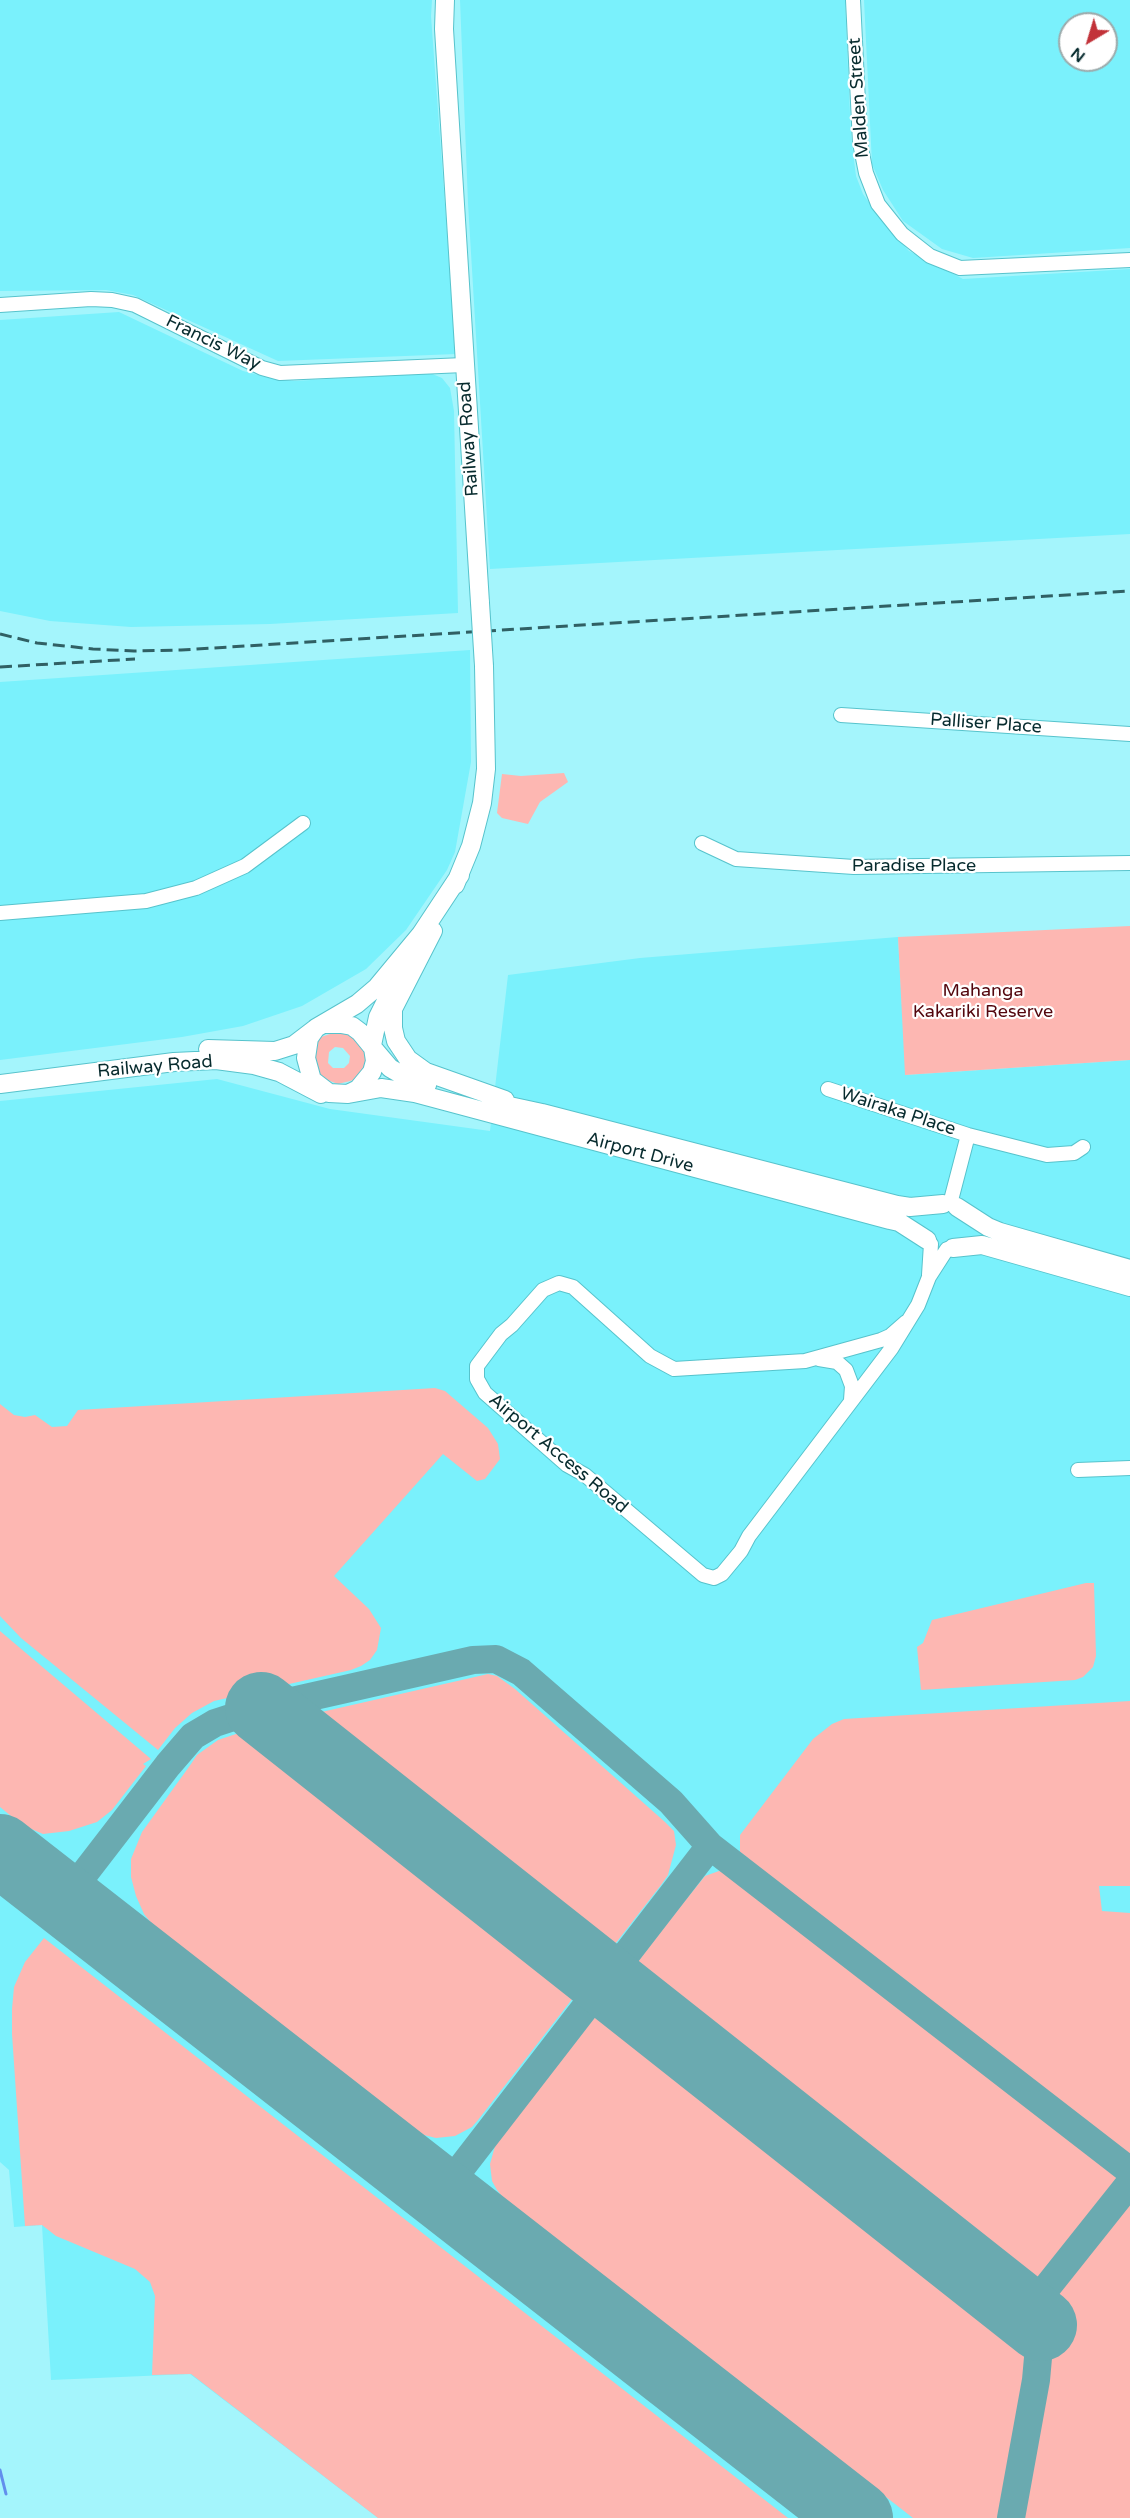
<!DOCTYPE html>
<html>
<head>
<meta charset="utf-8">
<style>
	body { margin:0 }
	#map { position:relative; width:1130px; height:2518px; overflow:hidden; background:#a4f5fc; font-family:"Varela Round",sans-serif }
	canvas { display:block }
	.north { position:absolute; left:1058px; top:12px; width:60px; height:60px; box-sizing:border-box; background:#fff; border:2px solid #9caaab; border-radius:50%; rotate:218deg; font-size:16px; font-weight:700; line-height:24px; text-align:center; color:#072b2e }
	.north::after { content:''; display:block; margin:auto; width:21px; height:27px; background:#c23239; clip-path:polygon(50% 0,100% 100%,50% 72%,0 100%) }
</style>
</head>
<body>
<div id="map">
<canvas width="1130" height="2518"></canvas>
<div class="north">N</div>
</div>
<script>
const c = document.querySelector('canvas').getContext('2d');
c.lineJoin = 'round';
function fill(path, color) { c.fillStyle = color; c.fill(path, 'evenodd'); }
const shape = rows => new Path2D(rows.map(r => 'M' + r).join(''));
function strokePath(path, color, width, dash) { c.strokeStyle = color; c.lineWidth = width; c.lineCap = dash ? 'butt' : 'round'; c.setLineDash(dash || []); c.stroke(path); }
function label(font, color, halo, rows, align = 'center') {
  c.font = font + ' "Varela Round",sans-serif'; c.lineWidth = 4.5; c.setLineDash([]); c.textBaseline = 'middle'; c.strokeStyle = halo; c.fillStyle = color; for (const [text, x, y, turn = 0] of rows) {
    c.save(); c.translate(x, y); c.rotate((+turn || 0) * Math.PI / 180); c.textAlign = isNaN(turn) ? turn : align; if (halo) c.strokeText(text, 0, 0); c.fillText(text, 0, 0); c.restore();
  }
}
fill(shape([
	[0,0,432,0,431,16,456,354,278,361,133,295,106,290,0,291],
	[460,0,845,0,851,136,856,176,863,194,884,223,909,251,963,279,1130,269,1130,534,490,569,468,203],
	[864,0,1130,0,1130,248,973,258,942,249,903,221,883,190,872,164],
	[1070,24,1106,24,1106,60,1070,60],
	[119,312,243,371,273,379,294,381,430,373,442,378,450,388,454,411,458,613,270,624,131,627,50,621,0,611,0,320],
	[470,650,471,762,455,852,447,870,406,930,366,969,302,1006,243,1026,182,1037,0,1060,0,682],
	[898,937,906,1075,1130,1060,1130,2518,378,2518,190,2374,51,2380,42,2225,14,2227,9,2170,0,2162,0,1101,217,1079,330,1109,490,1131,508,975,640,958]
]), '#7af1fc');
fill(shape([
	[564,773,568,782,540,802,528,824,502,818,497,813,502,774,521,776],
	[1130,926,1130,1060,905,1075,898,937],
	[339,1031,356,1037,365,1051,366,1059,364,1067,354,1080,338,1084,322,1078,313,1062,316,1044,321,1037],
	[335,1047,343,1048,350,1056,349,1063,344,1068,333,1068,328,1063,329,1052],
	[435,1388,445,1391,488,1428,498,1444,500,1459,485,1479,477,1481,443,1454,334,1576,369,1609,381,1628,377,1650,370,1660,361,1666,351,1670,214,1701,192,1713,175,1728,158,1750,21,1638,0,1616,0,1404,14,1415,25,1417,35,1415,52,1427,67,1426,78,1410],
	[1086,1583,1094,1583,1096,1656,1093,1667,1083,1677,1075,1680,921,1690,917,1647,923,1643,932,1620],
	[0,1631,151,1759,143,1764,146,1766,112,1810,97,1822,69,1831,43,1834,22,1825,0,1807],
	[488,1674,497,1676,515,1689,665,1822,674,1831,676,1845,668,1875,661,1885,478,2120,472,2127,455,2136,436,2138,424,2135,405,2124,157,1930,144,1914,136,1896,131,1877,131,1859,142,1832,191,1764,197,1755,218,1740,260,1726],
	[1130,1701,1130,1886,1099,1886,1102,1911,1130,1913,1130,2156,1120,2152,747,1863,749,1859,740,1852,740,1835,813,1739,832,1724,844,1719],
	[719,1871,736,1876,1130,2182,1130,2518,913,2518,505,2200,497,2190,492,2181,490,2164,495,2146,684,1902,705,1876],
	[44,1938,788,2518,378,2518,191,2374,152,2375,155,2296,150,2282,135,2269,56,2236,42,2225,25,2226,12,2034,12,2009,14,1987,25,1962]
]), '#fdb7b2');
strokePath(shape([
	[0,2470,6,2494]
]), '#628fed', 3);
strokePath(shape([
	[64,1900,168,1765,193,1736,215,1723,261,1708,341,1690,473,1660,496,1659,521,1672,671,1802,710,1846,1130,2171],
	[441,2194,710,1846],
	[1011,2518,1036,2380,1044,2291,1130,2183]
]), '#6aaab0', 28);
strokePath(shape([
	[261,1708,1041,2325],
	[0,1850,857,2518]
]), '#6aaab0', 72);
const street = shape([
	[853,0,860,143,866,173,878,204,902,234,930,256,960,268,1130,260],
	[0,305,91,299,112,300,135,305,262,368,280,373,464,365],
	[841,715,1130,734],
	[702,843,736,859,854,867,1130,863],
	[0,913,146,901,196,888,245,866,303,823],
	[828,1089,968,1135,1047,1155,1074,1153,1083,1147],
	[950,1204,968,1135],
	[929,1275,931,1244],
	[906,1322,890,1336,881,1340,805,1361,674,1369,650,1356,573,1287,559,1283,543,1290,512,1325,501,1334,477,1366,477,1379,485,1393,567,1465,585,1475,703,1575,714,1578,722,1574,741,1551,749,1536,891,1349,918,1305,929,1277,947,1249],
	[819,1359,837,1362,846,1370,852,1386,851,1400],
	[1078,1470,1130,1468]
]);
const secondary = shape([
	[445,0,444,29,480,603],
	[455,885,471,846,482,803,486,769,484,666],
	[433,931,393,1009,393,1028,396,1041,408,1059,426,1072,505,1100],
	[323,1024,341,1024,352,1026,360,1032,373,1048,375,1061,372,1072,358,1089,348,1094,329,1093,312,1080,306,1058,309,1038,316,1028,357,1004,377,987,421,934,460,875],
	[372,1045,378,1017,392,989,404,971],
	[373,1048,390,1068,409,1079,427,1085],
	[208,1049,275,1051,294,1045,315,1029],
	[0,1084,174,1062,216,1060,254,1065,279,1072,321,1094],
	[348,1094,381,1088,415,1093,890,1220,899,1222,927,1240],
	[491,1102,542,1113,897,1205,910,1207,943,1204],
	[957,1207,988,1227,1000,1232,1130,1269],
	[953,1248,982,1245,1130,1287]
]);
strokePath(street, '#57c3cc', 16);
strokePath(secondary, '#57c3cc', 20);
strokePath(street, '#fff', 14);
strokePath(secondary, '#fff', 18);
strokePath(shape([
	[0,634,37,643,93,649,134,651,181,650,1130,591],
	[0,667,135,659]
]), '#306064', 3, [12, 6]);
const secondaryBridge = shape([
	[480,603,484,666]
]);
strokePath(secondaryBridge, '#57c3cc', 20, []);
strokePath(secondaryBridge, '#fff', 18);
label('18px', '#072b2e', '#fff', [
	["Malden Street",859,98,-94],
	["Francis Way",213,343,26],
	["Railway Road",469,439,-94],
	["Palliser Place",986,724,4],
	["Paradise Place",914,866],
	["Railway Road",155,1067,-5],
	["Wairaka Place",898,1112,18],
	["Airport Drive",640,1153,15],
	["Airport Access Road",558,1454,40]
]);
label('18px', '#53060d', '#fff', [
	["Mahanga",983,991],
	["Kakariki Reserve",983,1012]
]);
</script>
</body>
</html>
